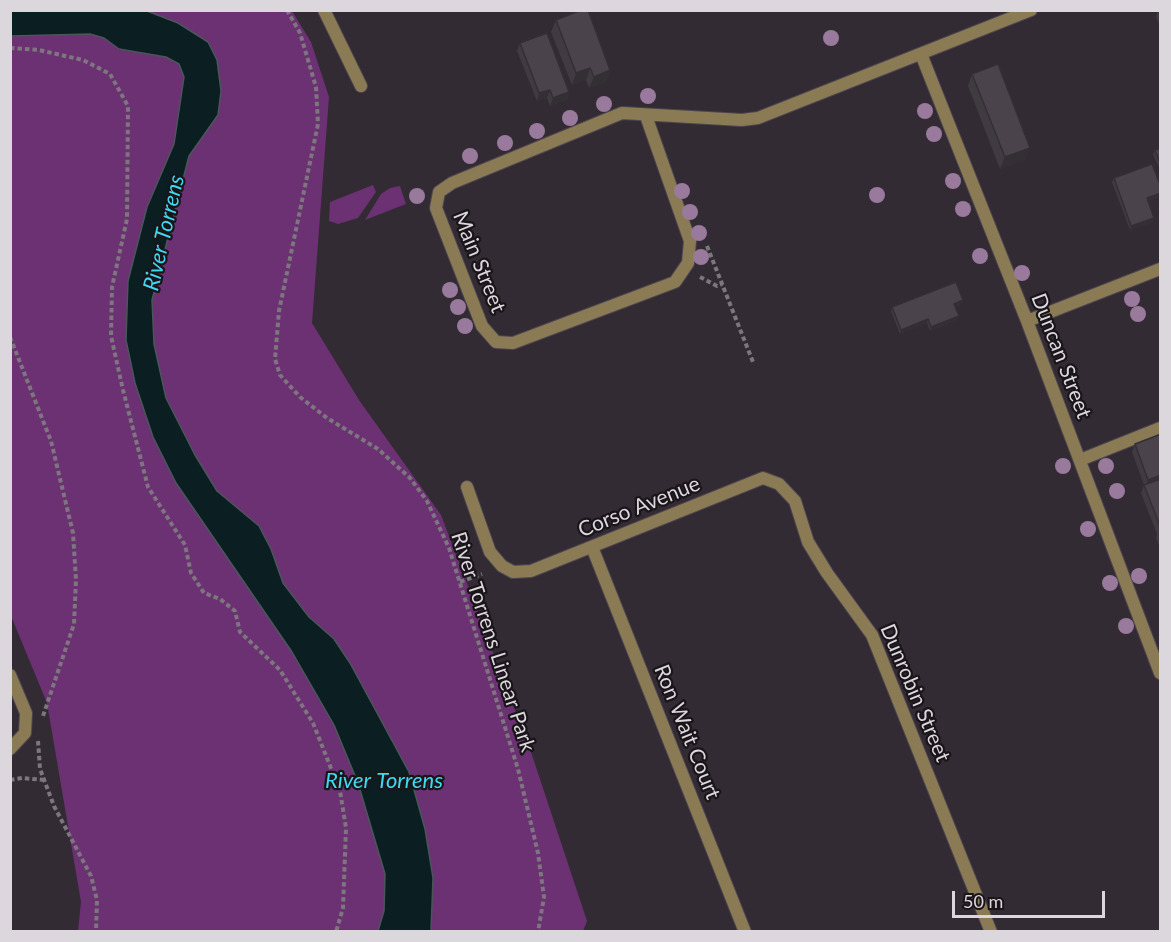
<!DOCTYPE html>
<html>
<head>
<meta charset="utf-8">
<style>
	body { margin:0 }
	#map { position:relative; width:1171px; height:942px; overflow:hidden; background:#332b34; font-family:Lato,sans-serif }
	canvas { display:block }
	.frame { position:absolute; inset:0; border:12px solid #dcd7dd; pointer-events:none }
	.scale { position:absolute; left:952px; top:891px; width:153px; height:27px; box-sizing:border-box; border:3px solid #dcd7dd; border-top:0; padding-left:8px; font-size:18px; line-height:21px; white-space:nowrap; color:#dcd7dd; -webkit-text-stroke:4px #191519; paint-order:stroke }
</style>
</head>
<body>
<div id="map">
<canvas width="1171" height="942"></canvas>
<div class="frame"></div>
<div class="scale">50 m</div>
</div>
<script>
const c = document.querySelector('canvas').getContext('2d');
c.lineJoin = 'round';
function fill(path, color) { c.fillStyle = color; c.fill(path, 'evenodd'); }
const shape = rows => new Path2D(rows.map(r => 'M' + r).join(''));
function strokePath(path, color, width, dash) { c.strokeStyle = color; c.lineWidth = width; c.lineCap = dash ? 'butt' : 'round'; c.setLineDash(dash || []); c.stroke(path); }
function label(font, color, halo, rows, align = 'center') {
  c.font = font + ' Lato,sans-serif'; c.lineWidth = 4.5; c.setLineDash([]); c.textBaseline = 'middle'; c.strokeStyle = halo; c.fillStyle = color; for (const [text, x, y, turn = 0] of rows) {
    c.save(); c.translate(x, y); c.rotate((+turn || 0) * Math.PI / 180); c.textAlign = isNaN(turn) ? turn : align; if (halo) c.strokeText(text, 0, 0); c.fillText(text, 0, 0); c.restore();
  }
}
fill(shape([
	[10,11,292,11,311,42,329,97,312,323,359,400,441,515,532,755,587,921,583,931,78,931,81,902,47,703,11,616],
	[373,185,376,192,358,218,338,224,329,221,330,202],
	[400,186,406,204,365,220,381,194,390,188]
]), '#6b3173');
const water = shape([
	[10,11,147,11,178,23,208,42,217,60,221,91,218,115,189,156,152,300,154,344,166,398,195,455,217,491,259,526,271,549,283,583,309,617,334,639,350,663,409,772,425,829,433,878,431,931,378,931,384,911,385,874,358,783,334,725,292,652,176,483,153,437,135,383,126,340,128,281,147,207,174,144,184,77,179,64,166,57,119,49,104,38,90,34,11,36,10,11]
]);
fill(water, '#0b1e22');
strokePath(water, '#4a565a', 1.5);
const street = shape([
	[324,10,361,86],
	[921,54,1027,321,1160,673],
	[646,116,690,241,688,263,675,282,513,343,496,342,482,326,436,208,439,192,452,183,622,113,742,120,758,118,1031,10],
	[1027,321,1160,269],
	[1080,460,1160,428],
	[467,487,490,552,502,566,513,572,531,571,763,478,779,484,795,501,808,542,827,573,872,635,991,932],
	[592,547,745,932],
	[10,675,26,713,25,733,10,749]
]);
strokePath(street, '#4e474f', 14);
strokePath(shape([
	[287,10,300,33,316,87,318,124,279,311,275,359,280,375,300,397,327,418,378,449,410,478,427,501,449,548,518,769,538,853,544,897,538,932],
	[10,48,39,50,83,60,110,74,128,106,127,219,112,287,111,336,123,390,148,487,185,545,191,573,204,593,220,599,235,611,240,632,280,670,313,723,340,791,346,828,343,908,336,932],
	[707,246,753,362],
	[700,277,717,286,722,284],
	[10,337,51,441,73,533,76,580,74,624,43,716],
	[460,582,482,574],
	[38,741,40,769,54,806,91,876,97,900,96,932],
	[10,780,22,778,44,780]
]), '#7d767e', 4, [4.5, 3]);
strokePath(street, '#8b7b54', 12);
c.fillStyle = '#997a9d';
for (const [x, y] of [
	[831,38],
	[648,96],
	[604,104],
	[925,111],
	[570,118],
	[537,131],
	[934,134],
	[505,143],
	[470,156],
	[953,181],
	[682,191],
	[877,195],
	[417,196],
	[963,209],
	[690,212],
	[699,233],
	[980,256],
	[701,257],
	[1022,273],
	[450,290],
	[1132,299],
	[458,307],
	[1138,314],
	[465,326],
	[1063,466],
	[1106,466],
	[1117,491],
	[1088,529],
	[1139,576],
	[1110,583],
	[1126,626]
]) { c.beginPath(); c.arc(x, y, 8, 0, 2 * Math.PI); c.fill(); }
fill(shape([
	[1158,10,1161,10,1161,28,1156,17],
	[556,20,610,70,606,82,589,88,586,80,572,85,551,32],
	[520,43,569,92,567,100,550,106,547,98,537,101,517,51],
	[972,74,1026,159,1000,169,968,86],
	[1161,148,1161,172,1153,154,1155,150],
	[1114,178,1161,187,1161,196,1148,201,1153,222,1130,230,1112,182],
	[963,300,962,304,955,307,957,320,930,331,927,323,900,334,891,311,892,307],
	[1161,434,1161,550,1156,538,1157,534,1141,493,1144,485,1132,452,1135,444]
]), '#403a41');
fill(shape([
	[590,68,586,80,572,85,576,73],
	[610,70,606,82,589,88,594,77],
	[550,90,547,98,537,101,539,93],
	[569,92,567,100,550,106,553,98],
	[1030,148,1026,159,1000,169,1005,157],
	[1161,193,1161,196,1145,202,1147,198],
	[1154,218,1153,222,1130,230,1131,226],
	[963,300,962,304,952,308,954,304],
	[959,316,957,320,930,331,931,327],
	[928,319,927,323,900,334,901,330],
	[1161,475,1161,482,1145,488,1148,480]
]), '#342f35');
const building = shape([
	[581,10,588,10,610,70,594,77,590,68,576,73,556,20,581,10],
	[547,33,569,92,553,98,550,90,539,93,520,43,547,33],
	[998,64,1030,148,1005,157,972,74,998,64],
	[1161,148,1161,165,1155,150,1161,148],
	[1152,164,1161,187,1161,193,1147,198,1154,218,1131,226,1114,178,1152,164],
	[956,282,963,300,954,304,959,316,931,327,928,319,901,330,892,307,956,282],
	[1161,434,1161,475,1148,480,1135,444,1161,434],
	[1161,479,1161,525,1160,526,1144,485,1161,479]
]);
fill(building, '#4b434c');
strokePath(building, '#342f35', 1.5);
label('21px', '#dcd7dd', '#191519', [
	["Main Street",479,262,68],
	["Duncan Street",1061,356,69],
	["Corso Avenue",639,507,-22],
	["River Torrens Linear Park",493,642,72],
	["Dunrobin Street",915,693,67],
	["Ron Wait Court",687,732,68]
]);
label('italic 22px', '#3ed9f0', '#191519', [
	["River Torrens",164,233,-77],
	["River Torrens",384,781]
]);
</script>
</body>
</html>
